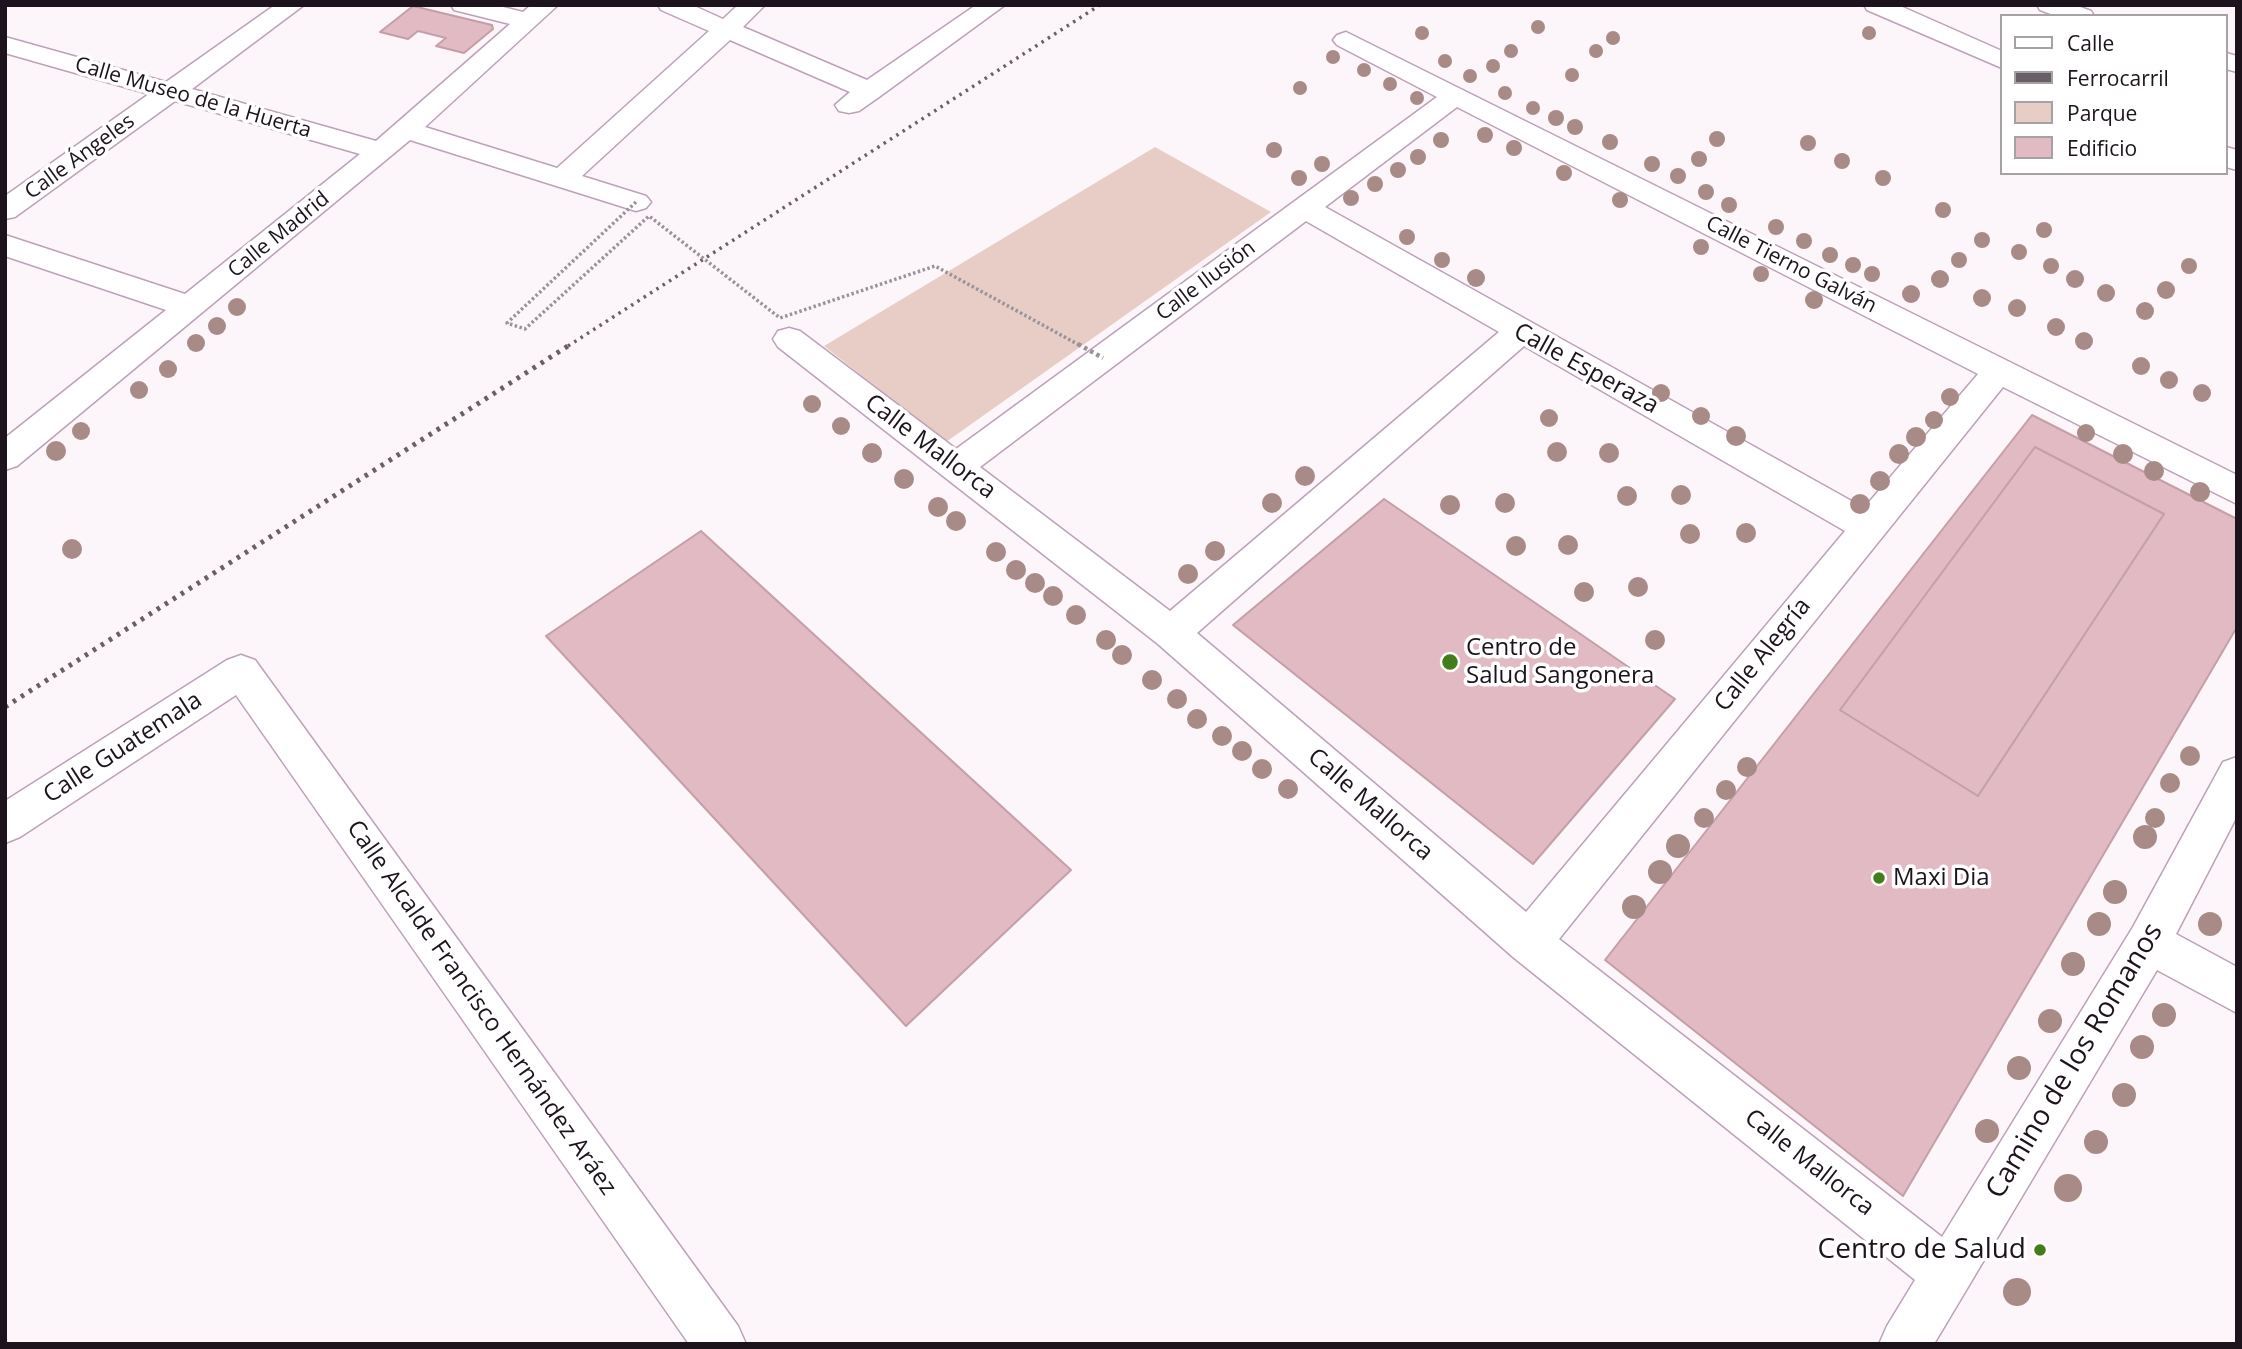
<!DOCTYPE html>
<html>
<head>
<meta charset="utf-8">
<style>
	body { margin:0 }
	#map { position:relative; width:2242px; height:1349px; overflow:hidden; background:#fcf6fb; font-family:"Open Sans",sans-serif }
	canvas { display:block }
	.frame { position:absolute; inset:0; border:7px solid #1d131c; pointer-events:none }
	.legend { position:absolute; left:2000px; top:14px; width:228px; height:161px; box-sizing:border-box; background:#fff; border:2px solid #a5a1a4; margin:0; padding:9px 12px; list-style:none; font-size:21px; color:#1d131c }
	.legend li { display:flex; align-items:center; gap:14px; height:35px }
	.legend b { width:35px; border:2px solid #a5a1a4 }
</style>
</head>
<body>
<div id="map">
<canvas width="2242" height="1349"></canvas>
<div class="frame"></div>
<ul class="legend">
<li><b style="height:9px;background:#fff"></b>Calle</li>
<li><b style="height:9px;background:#685f67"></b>Ferrocarril</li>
<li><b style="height:19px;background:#e7cdc6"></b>Parque</li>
<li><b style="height:19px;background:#e1bac3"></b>Edificio</li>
</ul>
</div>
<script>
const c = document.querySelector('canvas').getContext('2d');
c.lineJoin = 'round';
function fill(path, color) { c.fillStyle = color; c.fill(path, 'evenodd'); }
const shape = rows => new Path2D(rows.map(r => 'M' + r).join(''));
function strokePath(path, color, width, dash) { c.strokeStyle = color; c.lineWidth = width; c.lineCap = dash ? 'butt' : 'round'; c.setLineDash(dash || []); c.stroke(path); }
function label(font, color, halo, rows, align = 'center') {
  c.font = font + ' "Open Sans",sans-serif'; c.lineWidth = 7; c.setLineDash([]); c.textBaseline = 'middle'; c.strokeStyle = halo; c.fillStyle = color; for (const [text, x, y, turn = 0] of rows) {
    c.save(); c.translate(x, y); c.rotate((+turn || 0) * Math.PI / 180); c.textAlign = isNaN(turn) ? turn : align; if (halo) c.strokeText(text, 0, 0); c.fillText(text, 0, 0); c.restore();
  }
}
fill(shape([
	[1155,147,1271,212,946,442,824,346]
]), '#e7cdc6');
const building = shape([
	[413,6,492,25,493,29,464,53,436,46,446,38,418,31,408,39,380,32,413,6],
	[2032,415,2237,519,2237,627,1903,1196,1605,960,2032,415],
	[2035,447,2164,514,1978,796,1840,710,2035,447],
	[2035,447,2164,514,1978,796,1840,710,2035,447],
	[1384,499,1675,699,1533,864,1233,625,1384,499],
	[701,531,1071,870,906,1026,546,636,701,531]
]);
fill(building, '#e1bac3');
strokePath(building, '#c49fa7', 2);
const minor = shape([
	[275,5,304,5,192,89,376,141,510,24,454,10,451,5,495,5,523,12,531,5,558,5,425,127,557,168,709,31,661,10,658,5,692,5,723,19,738,5,765,5,743,27,867,80,976,5,1005,5,879,97,859,111,849,113,839,111,835,105,850,92,730,40,582,176,646,196,651,202,646,208,636,211,410,140,17,466,5,470,5,438,166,310,5,256,5,235,185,294,360,154,175,101,15,217,5,219,5,196,149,94,5,53,5,37,166,82,275,5],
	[1864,5,1898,5,2002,51,2002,68,1867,10,1864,5],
	[2037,5,2075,5,2091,11,2094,16,2056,16,2040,10,2037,5],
	[1346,32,2237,475,2237,504,2003,387,1559,939,1942,1237,2133,927,2223,762,2237,757,2237,816,2176,934,2237,967,2237,1013,2157,970,1934,1344,1879,1344,1887,1326,1915,1280,1513,957,1158,644,778,347,773,339,778,331,789,328,800,331,956,449,1437,97,1337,45,1333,40,1337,35,1346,32],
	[1457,107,1978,374,1864,508,1325,207,1457,107],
	[1306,221,1499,332,1170,611,980,467,1306,221],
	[1524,346,1845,531,1526,912,1197,633,1524,346],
	[2226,53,2237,56,2237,72,2226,69,2226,53],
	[2226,147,2237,150,2237,170,2226,167,2226,147],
	[241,655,255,660,738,1326,746,1344,689,1344,236,695,20,837,5,843,5,801,227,660,241,655]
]);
strokePath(minor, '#bca1b9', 3);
fill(minor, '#fff');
strokePath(shape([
	[568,346,1100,5]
]), '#685f67', 3.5, [2.5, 5]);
strokePath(shape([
	[5,707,571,344]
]), '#685f67', 5, [3.5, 6]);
strokePath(shape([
	[636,202,507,323,525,329,649,216,780,318,935,266,1081,346]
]), '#9a9299', 3.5, [2.5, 2.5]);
strokePath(shape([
	[1078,344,1103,358]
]), '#9a9299', 4.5, [3.5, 3.5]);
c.fillStyle = '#a88b86';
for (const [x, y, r] of [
	[1538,27,7],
	[1422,33,7],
	[1869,33,7],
	[1613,38,7],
	[1511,51,7],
	[1596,51,7],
	[1333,57,7],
	[1445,61,7],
	[1493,66,7],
	[1364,70,7],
	[1572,75,7],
	[1470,76,7],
	[1390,84,7],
	[1300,88,7],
	[1505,93,7],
	[1417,98,7],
	[1533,108,7],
	[1556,118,8],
	[1575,127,8],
	[1485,135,8],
	[1717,139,8],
	[1441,140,8],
	[1610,142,8],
	[1808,143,8],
	[1514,148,8],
	[1274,150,8],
	[1418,157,8],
	[1699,159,8],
	[1842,161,8],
	[1322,164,8],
	[1652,164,8],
	[1398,170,8],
	[1564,173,8],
	[1678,176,8],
	[1299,178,8],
	[1883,178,8],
	[1375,184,8],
	[1706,192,8],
	[1351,198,8],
	[1620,200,8],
	[1729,205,8],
	[1943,210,8],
	[1776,227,8],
	[2044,230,8],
	[1407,237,8],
	[1982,240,8],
	[1804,241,8],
	[1701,247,8],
	[2019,252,8],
	[1830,255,8],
	[1442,260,8],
	[1959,260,8],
	[1853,265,8],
	[2051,266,8],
	[2189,266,8],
	[1761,274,8],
	[1872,274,8],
	[1476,278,9],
	[1940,279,9],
	[2075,279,9],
	[2166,290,9],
	[2106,293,9],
	[1911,294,9],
	[1982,298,9],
	[1814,300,9],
	[237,307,9],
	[2017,308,9],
	[2145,311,9],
	[217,326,9],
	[2056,327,9],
	[2084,341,9],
	[196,343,9],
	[2141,366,9],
	[168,369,9],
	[2169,380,9],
	[139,390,9],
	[1661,393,9],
	[2202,393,9],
	[1950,397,9],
	[812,404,9],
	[1701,416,9],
	[1549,418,9],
	[1934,420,9],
	[841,426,9],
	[81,431,9],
	[2086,433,9],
	[1736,436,10],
	[1916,437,10],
	[56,451,10],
	[1557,452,10],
	[872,453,10],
	[1609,453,10],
	[1899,454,10],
	[2123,454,10],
	[2154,471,10],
	[1305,476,10],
	[904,479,10],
	[1880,481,10],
	[2200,492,10],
	[1681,495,10],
	[1627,496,10],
	[1272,503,10],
	[1505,503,10],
	[1860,504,10],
	[1450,505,10],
	[938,507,10],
	[956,521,10],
	[1746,533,10],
	[1690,534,10],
	[1568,545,10],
	[1516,546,10],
	[72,549,10],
	[1215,551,10],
	[996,552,10],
	[1016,570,10],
	[1188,574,10],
	[1035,583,10],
	[1638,587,10],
	[1584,592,10],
	[1053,596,10],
	[1076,615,10],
	[1106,640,10],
	[1655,640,10],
	[1122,655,10],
	[1152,680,10],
	[1177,699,10],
	[1197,719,10],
	[1222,736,10],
	[1242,751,10],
	[2190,756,10],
	[1747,767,10],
	[1262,769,10],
	[2170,783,10],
	[1288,789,10],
	[1726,790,10],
	[1704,818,10],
	[2155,818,10],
	[2145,837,12],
	[1678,846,12],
	[1660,872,12],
	[2115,892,12],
	[1634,907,12],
	[2099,924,12],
	[2210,924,12],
	[2073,964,12],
	[2164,1015,12],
	[2050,1021,12],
	[2142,1047,12],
	[2019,1068,12],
	[2124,1095,12],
	[1987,1131,12],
	[2096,1142,12],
	[2068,1188,14],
	[2017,1292,14]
]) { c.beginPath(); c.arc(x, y, r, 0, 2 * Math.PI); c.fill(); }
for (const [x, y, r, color] of [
	[1450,662,9,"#437d17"],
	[1879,878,7,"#437d17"],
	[2040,1250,7,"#437d17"]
]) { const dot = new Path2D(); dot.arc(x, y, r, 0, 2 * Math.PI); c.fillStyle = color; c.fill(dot); strokePath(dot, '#fff', 2.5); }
label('21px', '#1d131c', '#fff', [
	["Calle Museo de la Huerta",193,98,16],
	["Calle Ángeles",80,157,-36],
	["Calle Madrid",279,235,-39],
	["Calle Tierno Galván",1791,265,27],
	["Calle Ilusión",1206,281,-37]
]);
label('24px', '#1d131c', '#fff', [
	["Calle Esperaza",1586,369,29],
	["Calle Mallorca",930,447,37],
	["Calle Alegría",1763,655,-51],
	["Calle Guatemala",123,748,-33],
	["Calle Mallorca",1370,805,41],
	["Calle Alcalde Francisco Hernández Aráez",481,1008,55],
	["Calle Mallorca",1809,1163,38]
]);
label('24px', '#1d131c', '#fff', [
	["Centro de",1466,648],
	["Salud Sangonera",1466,676],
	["Maxi Dia",1893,878]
], 'left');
label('28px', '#1d131c', '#fff', [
	["Camino de los Romanos",2075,1061,-59]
]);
label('28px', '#1d131c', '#fff', [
	["Centro de Salud",2026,1250]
], 'right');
</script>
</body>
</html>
